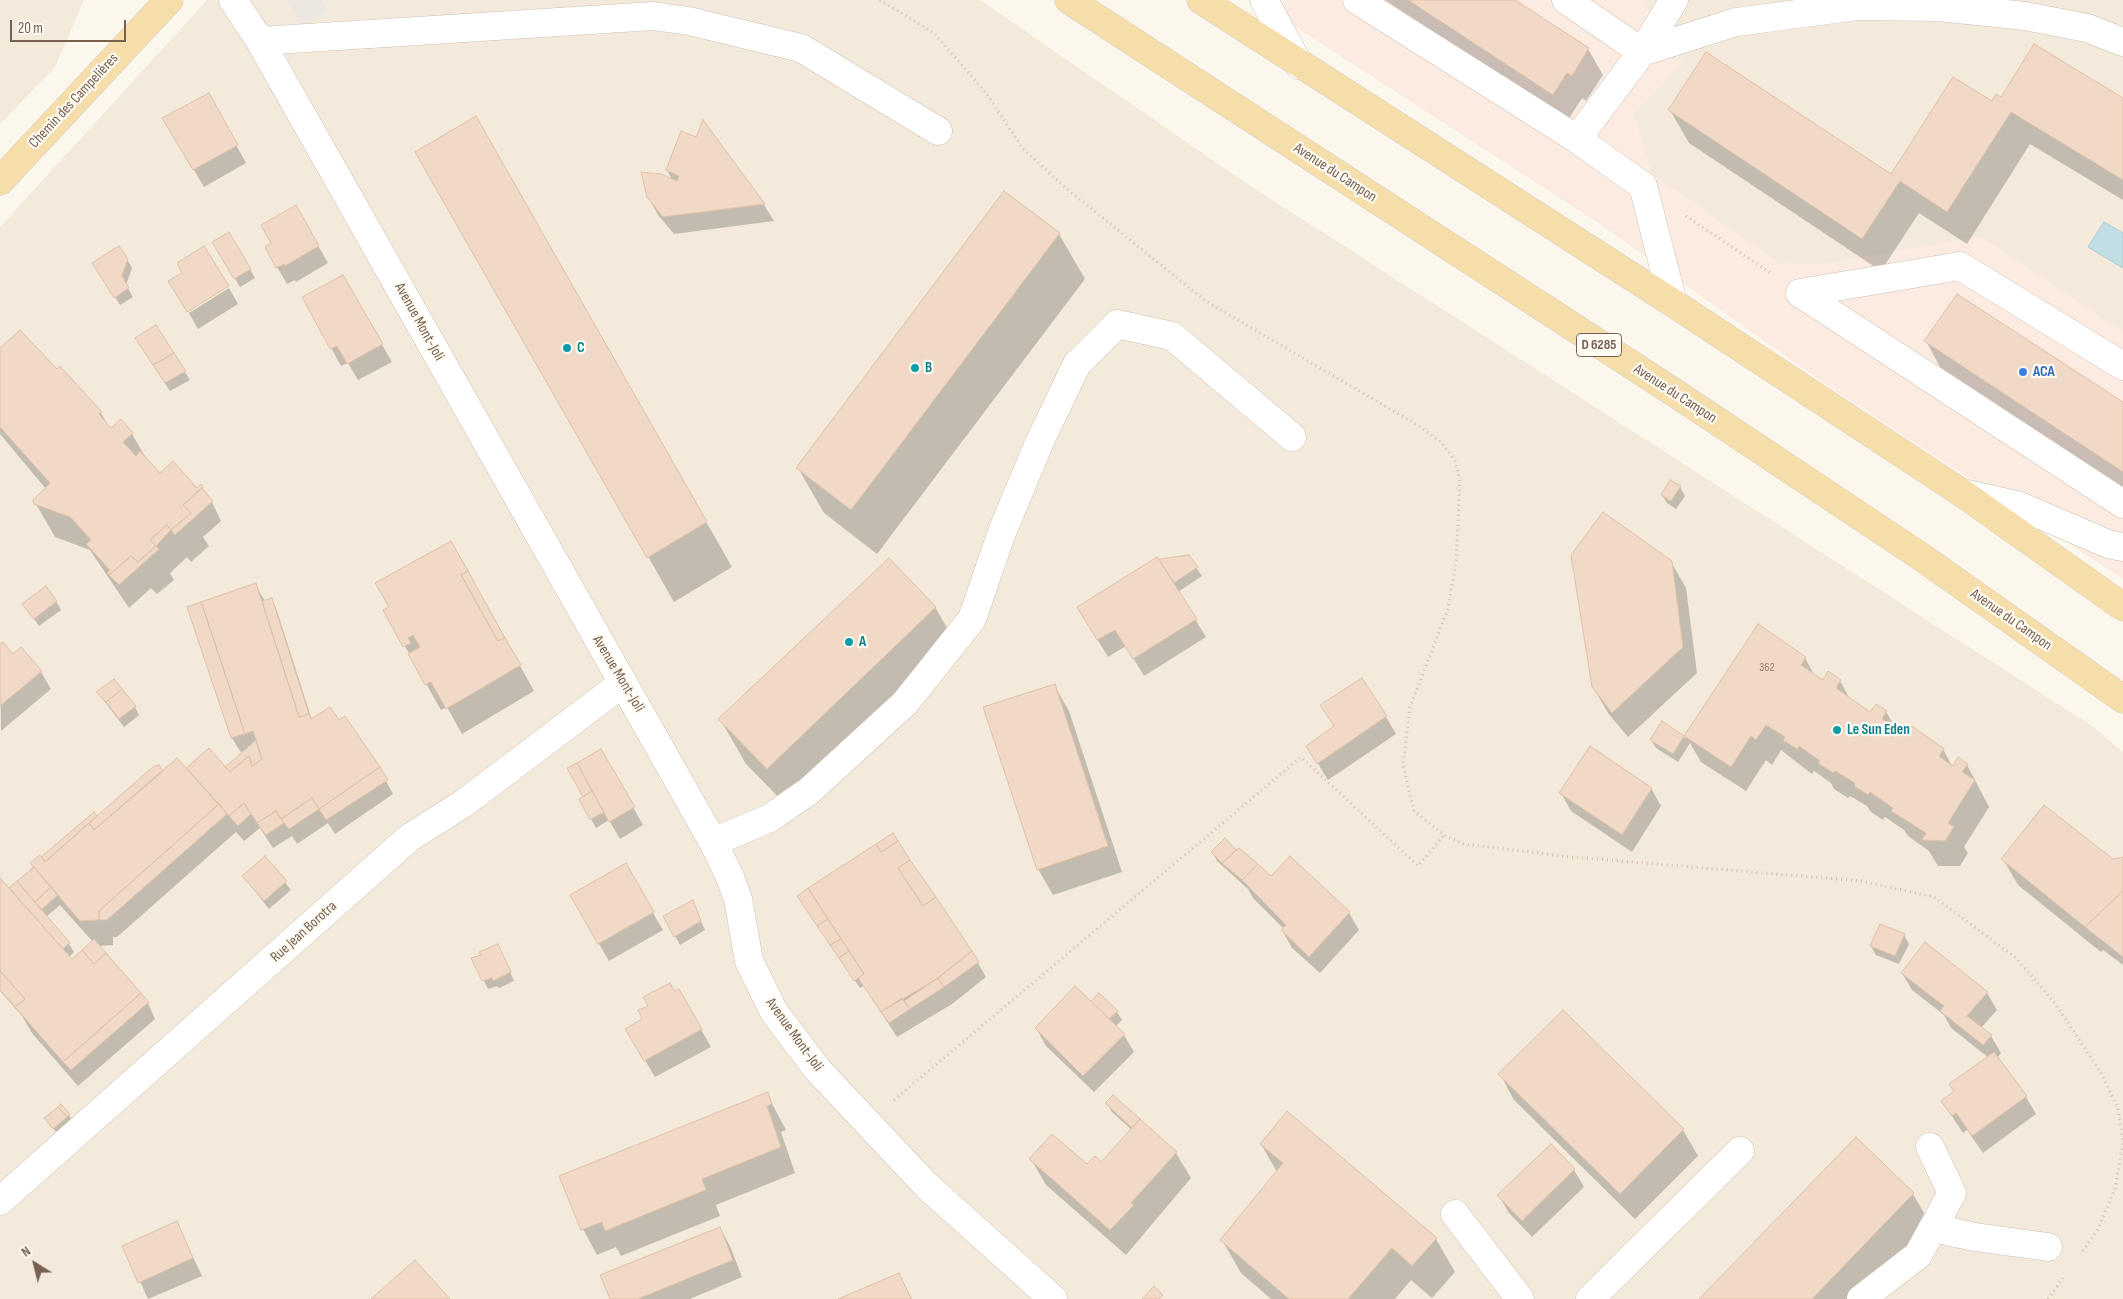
<!DOCTYPE html>
<html>
<head>
<meta charset="utf-8">
<style>
	body { margin:0 }
	#map { position:relative; width:2123px; height:1299px; overflow:hidden; background:#fcf7ed; font-family:"Sofia Sans Condensed",sans-serif }
	canvas { display:block }
	.north { position:absolute; left:10px; top:1239px; width:50px; height:50px; -webkit-text-stroke:4px #fefbf3; paint-order:stroke; rotate:324deg; font-size:14px; font-weight:700; line-height:20px; text-align:center; color:#776050 }
	.north::after { content:''; display:block; margin:auto; width:18px; height:22px; background:#776050; clip-path:polygon(50% 0,100% 100%,50% 72%,0 100%) }
	.scale { position:absolute; left:10px; top:20px; width:116px; height:22px; box-sizing:border-box; border:2px solid #776050; border-top:0; padding-left:6px; font-size:15px; line-height:18px; white-space:nowrap; color:#776050; -webkit-text-stroke:4px #fefbf3; paint-order:stroke }
</style>
</head>
<body>
<div id="map">
<canvas width="2123" height="1299"></canvas>
<div class="north">N</div>
<div class="scale">20 m</div>
</div>
<script>
const c = document.querySelector('canvas').getContext('2d');
c.lineJoin = 'round';
function fill(path, color) { c.fillStyle = color; c.fill(path, 'evenodd'); }
const shape = rows => new Path2D(rows.map(r => 'M' + r).join(''));
function strokePath(path, color, width, dash) { c.strokeStyle = color; c.lineWidth = width; c.lineCap = dash ? 'butt' : 'round'; c.setLineDash(dash || []); c.stroke(path); }
function label(font, color, halo, rows, align = 'center') {
  c.font = font + ' "Sofia Sans Condensed",sans-serif'; c.lineWidth = 4.5; c.setLineDash([]); c.textBaseline = 'middle'; c.strokeStyle = halo; c.fillStyle = color; for (const [text, x, y, turn = 0] of rows) {
    c.save(); c.translate(x, y); c.rotate((+turn || 0) * Math.PI / 180); c.textAlign = isNaN(turn) ? turn : align; if (halo) c.strokeText(text, 0, 0); c.fillText(text, 0, 0); c.restore();
  }
}
fill(shape([
	[0,0,84,0,55,67,0,124],
	[207,0,980,0,1249,185,2092,726,2123,752,2123,1299,0,1299,0,227],
	[1642,0,2123,0,2123,333,1980,237,1817,265,1779,263,1652,175,1633,112,1682,64]
]), '#f3eadb');
fill(shape([
	[1254,0,1642,0,1682,64,1633,112,1652,175,1779,263,1817,265,1980,237,2123,333,2123,579,1822,382,1597,222]
]), '#fbebe1');
fill(shape([
	[287,0,322,0,329,11,303,27]
]), '#ece7e1');
const water = shape([
	[2104,222,2123,233,2123,268,2088,247,2104,222]
]);
fill(water, '#c1dee5');
strokePath(water, '#a8ccd6', 1);
fill(shape([
	[1385,0,1513,0,1588,49,1603,75,1586,101,1582,98,1568,120],
	[2001,99,2123,99,2123,200,2030,144,1967,244,1919,213,1881,271,1689,143,1670,110,1891,176,1992,103],
	[218,112,246,163,204,187,164,119],
	[475,118,732,567,674,602,417,152],
	[703,123,764,205,774,221,674,234,658,215,648,197,673,181,667,170,696,138],
	[296,207,328,263,296,282,295,280,287,284,266,248,273,244],
	[229,233,255,278,240,287,214,243],
	[1059,234,1085,279,877,554,824,513,798,468],
	[127,259,132,268,126,285,133,297,120,305,99,272],
	[342,276,392,362,358,380,348,363,341,366,304,298],
	[229,288,238,304,198,329,189,313],
	[156,327,190,380,170,391,141,347],
	[1926,341,2123,404,2123,487,1940,367],
	[0,350,57,371,60,368,101,413,110,429,121,421,132,434,149,463,160,475,197,489,201,486,212,502,221,521,203,537,209,546,191,562,187,557,170,573,174,580,157,594,151,588,129,608,90,550,55,537,36,504,46,489,0,434],
	[1680,487,1685,496,1676,509,1667,503,1662,495],
	[1188,556,1202,576,1178,592,1206,637,1144,676,1126,646,1108,657,1088,624,1162,567],
	[1671,562,1686,588,1697,673,1628,737,1608,713,1593,687],
	[255,584,265,601,271,599,276,608,312,720,338,722,379,768,393,794,335,834,328,823,297,844,292,836,273,848,260,828,244,841,236,832,117,937,113,937,113,945,98,946,148,1003,155,1019,78,1086,32,1033,22,1016,0,991,0,880,13,894,11,888,41,859,162,772,225,769,242,754,232,738,188,607],
	[60,905,93,942,72,961,69,957,74,952,69,944,46,917],
	[482,597,534,691,462,734,447,707,441,710,385,611],
	[56,601,61,610,39,626,29,612],
	[935,607,961,652,794,813,746,764,720,719],
	[1758,626,1805,658,1815,676,1823,681,1840,681,1850,699,1870,713,1876,705,1886,712,1897,730,1906,736,1943,749,1953,768,1967,765,1989,807,1964,847,1968,853,1960,866,1938,866,1929,851,1908,836,1904,830,1885,817,1883,820,1871,812,1867,806,1850,796,1848,798,1834,789,1831,783,1814,771,1812,774,1781,750,1772,765,1766,760,1746,791,1701,762,1690,743,1678,762,1656,748,1651,740,1662,723,1685,738],
	[0,646,13,656,41,672,51,689,1,731],
	[1054,685,1069,711,1122,872,1053,895,1038,869],
	[98,693,135,707,139,715,124,727],
	[1322,706,1386,717,1396,734,1328,780,1307,746,1334,727],
	[601,750,643,825,620,839,609,820,596,828,580,800,585,798,569,769],
	[1651,788,1661,806,1632,852,1571,811,1561,793],
	[893,835,978,963,986,977,952,1004,897,1037,864,986,860,988,798,896],
	[1225,840,1271,878,1290,857,1349,913,1359,930,1320,973,1292,948,1282,930,1284,929,1253,898,1248,889,1217,861,1212,852],
	[265,857,291,890,269,909,243,876],
	[2123,858,2123,965,2103,950,2101,952,2018,885,2003,859,2113,861],
	[625,865,663,930,609,961,571,896],
	[692,902,705,930,680,945,664,916],
	[1904,935,1909,944,1899,964,1876,955,1871,946],
	[502,954,514,981,499,988,497,986,488,989,473,959],
	[1902,973,1987,993,1997,1010,1981,1028,1991,1036,2001,1053,1997,1058,2026,1097,2036,1114,1983,1153,1967,1130,1963,1133,1942,1101,1955,1092,1950,1085,1989,1058,1951,1028,1944,1015,1912,990],
	[679,990,711,1047,655,1077,627,1030,644,1020],
	[1099,995,1117,1012,1122,1020,1115,1027,1124,1035,1134,1052,1094,1092,1046,1046,1036,1028,1091,1003],
	[1563,1012,1683,1130,1698,1156,1635,1219,1514,1100,1500,1074],
	[767,1094,786,1130,781,1132,795,1173,716,1205,720,1216,621,1256,616,1247,597,1255,583,1229,561,1177],
	[1107,1103,1176,1153,1191,1178,1126,1255,1046,1185,1031,1159,1087,1166,1101,1164,1132,1130,1112,1112],
	[1287,1112,1436,1239,1455,1272,1432,1298,1411,1280,1395,1299,1271,1299,1241,1273,1222,1240,1277,1172,1261,1144],
	[69,1115,73,1123,59,1136,46,1119],
	[1856,1138,1913,1194,1932,1227,1863,1299,1701,1299],
	[1551,1146,1574,1170,1584,1187,1532,1237,1509,1213,1499,1196],
	[176,1222,202,1276,148,1299,124,1246],
	[720,1228,730,1246,742,1277,690,1299,611,1299],
	[899,1274,912,1299,841,1299]
]), '#0003');
const building = shape([
	[1408,0,1515,0,1589,48,1572,76,1567,73,1553,95,1408,0],
	[2034,44,2123,98,2123,180,2011,112,1947,212,1900,181,1862,239,1668,110,1706,52,1891,174,1953,77,1992,101,1996,94,2001,97,2034,44],
	[209,93,238,145,193,170,162,118,209,93],
	[476,116,707,522,647,558,415,152,476,116],
	[703,120,765,204,663,217,647,197,641,172,661,174,677,181,679,176,666,170,681,131,696,137,703,120],
	[1004,191,1060,233,851,510,796,468,1004,191],
	[296,205,319,246,285,266,284,264,276,268,265,247,271,243,261,225,296,205],
	[229,232,251,269,234,279,212,242,229,232],
	[119,246,128,259,122,276,129,288,114,298,92,263,119,246],
	[204,246,229,286,187,312,168,281,182,273,177,263,204,246],
	[343,275,383,344,347,364,337,346,330,349,302,297,343,275],
	[1957,294,2123,402,2123,472,1924,341,1957,294],
	[156,325,174,353,153,365,135,338,156,325],
	[20,330,57,369,60,366,102,412,99,414,111,428,121,419,133,433,123,442,136,456,140,451,160,473,173,461,197,488,201,484,203,487,183,505,191,513,171,530,167,525,150,540,156,546,138,562,131,556,109,575,107,573,110,570,86,544,91,540,70,517,34,504,33,500,50,483,0,427,0,348,20,330],
	[174,353,186,371,165,383,153,365,174,353],
	[1670,480,1681,486,1671,501,1661,495,1670,480],
	[202,488,213,501,175,535,171,530,191,513,183,505,202,488],
	[1603,512,1672,561,1683,647,1612,713,1592,687,1571,555,1603,512],
	[167,525,171,530,156,546,150,540,167,525],
	[451,541,468,571,461,575,498,641,505,638,521,665,446,709,431,682,425,685,408,654,420,647,413,635,408,638,411,643,403,647,383,610,389,607,375,583,451,541],
	[156,546,159,549,119,585,109,575,131,556,138,562,156,546],
	[1189,555,1198,567,1174,583,1159,559,1189,555],
	[1157,557,1197,619,1133,659,1115,630,1097,640,1077,607,1157,557],
	[889,558,936,607,767,769,718,719,889,558],
	[468,571,505,638,498,641,461,575,468,571],
	[256,583,299,717,309,714,311,719,330,707,339,720,345,716,380,767,319,809,312,798,281,819,276,811,257,823,244,803,229,816,186,768,209,748,230,772,249,756,252,766,262,759,253,731,245,734,201,602,256,583],
	[46,586,57,601,34,619,22,604,46,586],
	[272,598,309,714,299,717,262,601,272,598],
	[201,602,245,734,231,738,187,607,201,602],
	[1758,624,1806,657,1801,665,1823,680,1828,671,1841,680,1836,688,1870,712,1876,704,1887,711,1882,719,1906,734,1912,726,1944,749,1939,756,1953,766,1958,757,1968,764,1962,772,1975,780,1948,823,1954,827,1945,841,1922,840,1926,833,1891,811,1893,808,1870,792,1868,795,1854,786,1855,783,1835,771,1833,773,1818,763,1820,761,1799,746,1797,749,1783,740,1785,737,1766,725,1756,740,1751,736,1731,767,1684,736,1758,624],
	[3,642,13,654,21,647,42,671,0,706,0,644,3,642],
	[1362,678,1387,716,1317,764,1306,746,1334,726,1320,705,1362,678],
	[114,679,122,689,106,702,96,692,114,679],
	[1055,684,1108,846,1037,870,983,707,1055,684],
	[122,689,136,706,119,719,106,702,122,689],
	[1662,721,1684,736,1673,754,1650,740,1662,721],
	[256,740,262,759,252,766,249,756,230,772,225,767,256,740],
	[1590,746,1652,788,1622,835,1559,793,1590,746],
	[601,749,635,807,609,822,577,763,601,749],
	[177,758,219,804,99,911,99,920,80,921,30,863,40,855,45,862,89,823,94,830,177,758],
	[577,763,592,791,583,797,567,768,577,763],
	[159,765,163,771,94,830,89,823,154,766,159,765],
	[380,767,388,780,326,820,319,809,380,767],
	[592,791,604,812,590,820,579,799,592,791],
	[312,798,319,809,289,829,281,819,312,798],
	[244,803,251,814,238,826,229,816,244,803],
	[219,804,227,814,107,920,99,920,99,911,219,804],
	[2044,805,2113,859,2123,857,2123,891,2085,927,2001,859,2044,805],
	[276,811,284,823,266,835,257,823,276,811],
	[94,812,97,816,45,862,41,857,94,812],
	[893,833,898,841,881,852,876,844,893,833],
	[1225,838,1236,850,1222,863,1211,852,1225,838],
	[898,841,910,860,898,868,923,906,936,897,972,951,938,978,881,1012,858,978,864,974,808,888,876,844,881,852,898,841],
	[1239,848,1258,864,1242,880,1222,863,1239,848],
	[265,856,287,881,264,901,242,876,265,856],
	[1290,856,1350,912,1309,957,1281,930,1286,925,1242,880,1258,864,1271,876,1290,856],
	[910,860,936,897,923,906,898,868,910,860],
	[626,863,654,912,598,944,570,895,626,863],
	[34,867,51,887,35,902,17,881,34,867],
	[0,878,72,959,82,950,94,964,106,953,141,993,63,1062,15,1007,25,999,0,971,0,878],
	[17,881,70,943,63,949,9,888,17,881],
	[51,887,58,895,41,910,35,902,51,887],
	[808,888,828,919,817,926,797,896,808,888],
	[2123,891,2123,957,2085,927,2123,891],
	[693,900,701,921,674,937,663,916,693,900],
	[828,919,841,939,830,945,817,926,828,919],
	[1880,924,1905,934,1895,956,1870,946,1880,924],
	[94,939,106,953,94,964,82,950,94,939],
	[841,939,849,951,839,958,830,945,841,939],
	[1925,942,1988,992,1967,1016,1992,1035,1983,1045,1940,1011,1944,1006,1901,973,1925,942],
	[498,944,511,972,493,981,492,978,482,981,471,958,481,955,479,952,498,944],
	[849,951,864,974,854,981,839,958,849,951],
	[972,951,979,962,944,987,938,978,972,951],
	[0,971,25,999,15,1007,0,990,0,971],
	[938,978,944,987,910,1009,904,1001,938,978],
	[670,983,674,991,679,989,702,1029,644,1061,625,1029,642,1019,638,1010,648,1006,643,997,670,983],
	[1075,986,1125,1034,1083,1076,1035,1028,1075,986],
	[141,993,149,1002,71,1070,63,1062,141,993],
	[1099,993,1118,1011,1109,1019,1091,1001,1099,993],
	[902,998,910,1009,889,1023,881,1012,902,998],
	[1563,1010,1684,1129,1620,1194,1498,1074,1563,1010],
	[1994,1052,2027,1096,1972,1136,1956,1113,1952,1116,1941,1101,1954,1091,1949,1084,1994,1052],
	[768,1092,772,1104,767,1106,781,1147,702,1179,706,1190,605,1231,602,1222,581,1230,559,1176,768,1092],
	[1113,1095,1140,1119,1132,1128,1105,1103,1113,1095],
	[61,1104,70,1114,67,1117,58,1107,61,1104],
	[58,1107,67,1117,53,1129,44,1118,58,1107],
	[1287,1111,1437,1238,1412,1266,1392,1248,1348,1299,1289,1299,1220,1240,1283,1163,1260,1144,1287,1111],
	[1140,1119,1177,1152,1131,1203,1134,1205,1110,1230,1029,1159,1052,1134,1087,1164,1095,1156,1101,1162,1140,1119],
	[1856,1137,1914,1193,1812,1299,1699,1299,1856,1137],
	[1551,1144,1575,1169,1522,1221,1497,1195,1551,1144],
	[177,1221,193,1258,138,1283,122,1246,177,1221],
	[720,1227,733,1260,638,1299,610,1299,600,1275,720,1227],
	[415,1260,450,1299,371,1299,415,1260],
	[899,1273,911,1299,838,1299,899,1273],
	[1154,1286,1163,1295,1159,1299,1142,1299,1154,1286]
]);
fill(building, '#f0d9c6');
strokePath(building, '#e2c1a7', 1);
const minor = shape([
	[233,0,260,41,713,842,730,877,738,899,749,961,774,1012,817,1069,927,1186,1053,1299],
	[1264,0,1299,65],
	[1357,0,1577,139,1643,186,1673,303],
	[1566,0,1642,52,1736,22,1857,6,1939,7,2025,16,2087,28,2123,42],
	[260,41,653,16,689,21,801,48,938,131],
	[1577,139,1642,52,1674,0],
	[1800,293,2123,504],
	[1800,293,1960,266,2123,366],
	[1962,493,2020,506,2108,544,2123,547],
	[713,842,770,818,809,791,905,703,972,619,1002,532,1040,441,1077,364,1117,324,1172,336,1292,437],
	[0,1201,409,838,464,803,623,683],
	[1455,1214,1520,1299],
	[1934,1228,1975,1237,2048,1247],
	[1590,1299,1740,1151],
	[1861,1299,1918,1255,1952,1193,1930,1147]
]);
const major = shape([
	[1069,0,1675,393,1920,556,2123,699],
	[1201,0,1673,303,1962,493,2123,607],
	[0,181,169,0]
]);
strokePath(minor, '#cec0b2', 29);
strokePath(major, '#d9d2ce', 29);
strokePath(shape([
	[880,0,934,33,987,94,1023,149,1067,189,1207,302,1419,426,1442,443,1455,461,1460,481,1456,562,1448,609,1410,707,1403,765,1414,811,1444,835,1464,844,1572,857,1861,881,1934,897,2016,958,2054,1002,2101,1073,2118,1108,2123,1142],
	[1686,216,1772,274],
	[894,1100,1301,757,1418,866,1444,835],
	[2083,1251,2098,1229,2115,1189,2123,1143],
	[2048,1299,2063,1278]
]), '#d6bda8', 3, [1, 4]);
strokePath(minor, '#fff', 28);
strokePath(major, '#f5deaa', 28);
for (const [x, y, r, color] of [
	[567,348,5,"#0f9aa8"],
	[915,368,5,"#0f9aa8"],
	[2023,372,5,"#3f7fe0"],
	[849,642,5,"#0f9aa8"],
	[1837,730,5,"#0f9aa8"]
]) { const dot = new Path2D(); dot.arc(x, y, r, 0, 2 * Math.PI); c.fillStyle = color; c.fill(dot); strokePath(dot, '#fefbf3', 2); }
label('12px', '#957e6e', null, [
	["362",1767,668]
]);
for (const [x, y, w] of [
	[1599,345,45]
]) { const box = new Path2D(); box.roundRect(x - w / 2, y - 11.5, w, 23, 4); c.fillStyle = '#fefbf3'; c.fill(box); strokePath(box, '#776050', 1); }
label('bold 14px', '#776050', null, [
	["D 6285",1599,345]
]);
label('15px', '#776050', '#fefbf3', [
	["Chemin des Campelières",74,101,-47],
	["Avenue du Campon",1335,173,33],
	["Avenue Mont-Joli",419,322,61],
	["Avenue du Campon",1675,394,33],
	["Avenue du Campon",2011,620,35],
	["Avenue Mont-Joli",618,674,59],
	["Rue Jean Borotra",304,932,-42],
	["Avenue Mont-Joli",794,1035,54]
]);
label('bold 15px', '#0d838f', '#fefbf3', [
	["C",577,348],
	["B",925,368],
	["A",859,642],
	["Le Sun Eden",1847,730]
], 'left');
label('bold 15px', '#366cbe', '#fefbf3', [
	["ACA",2033,372]
], 'left');
</script>
</body>
</html>
